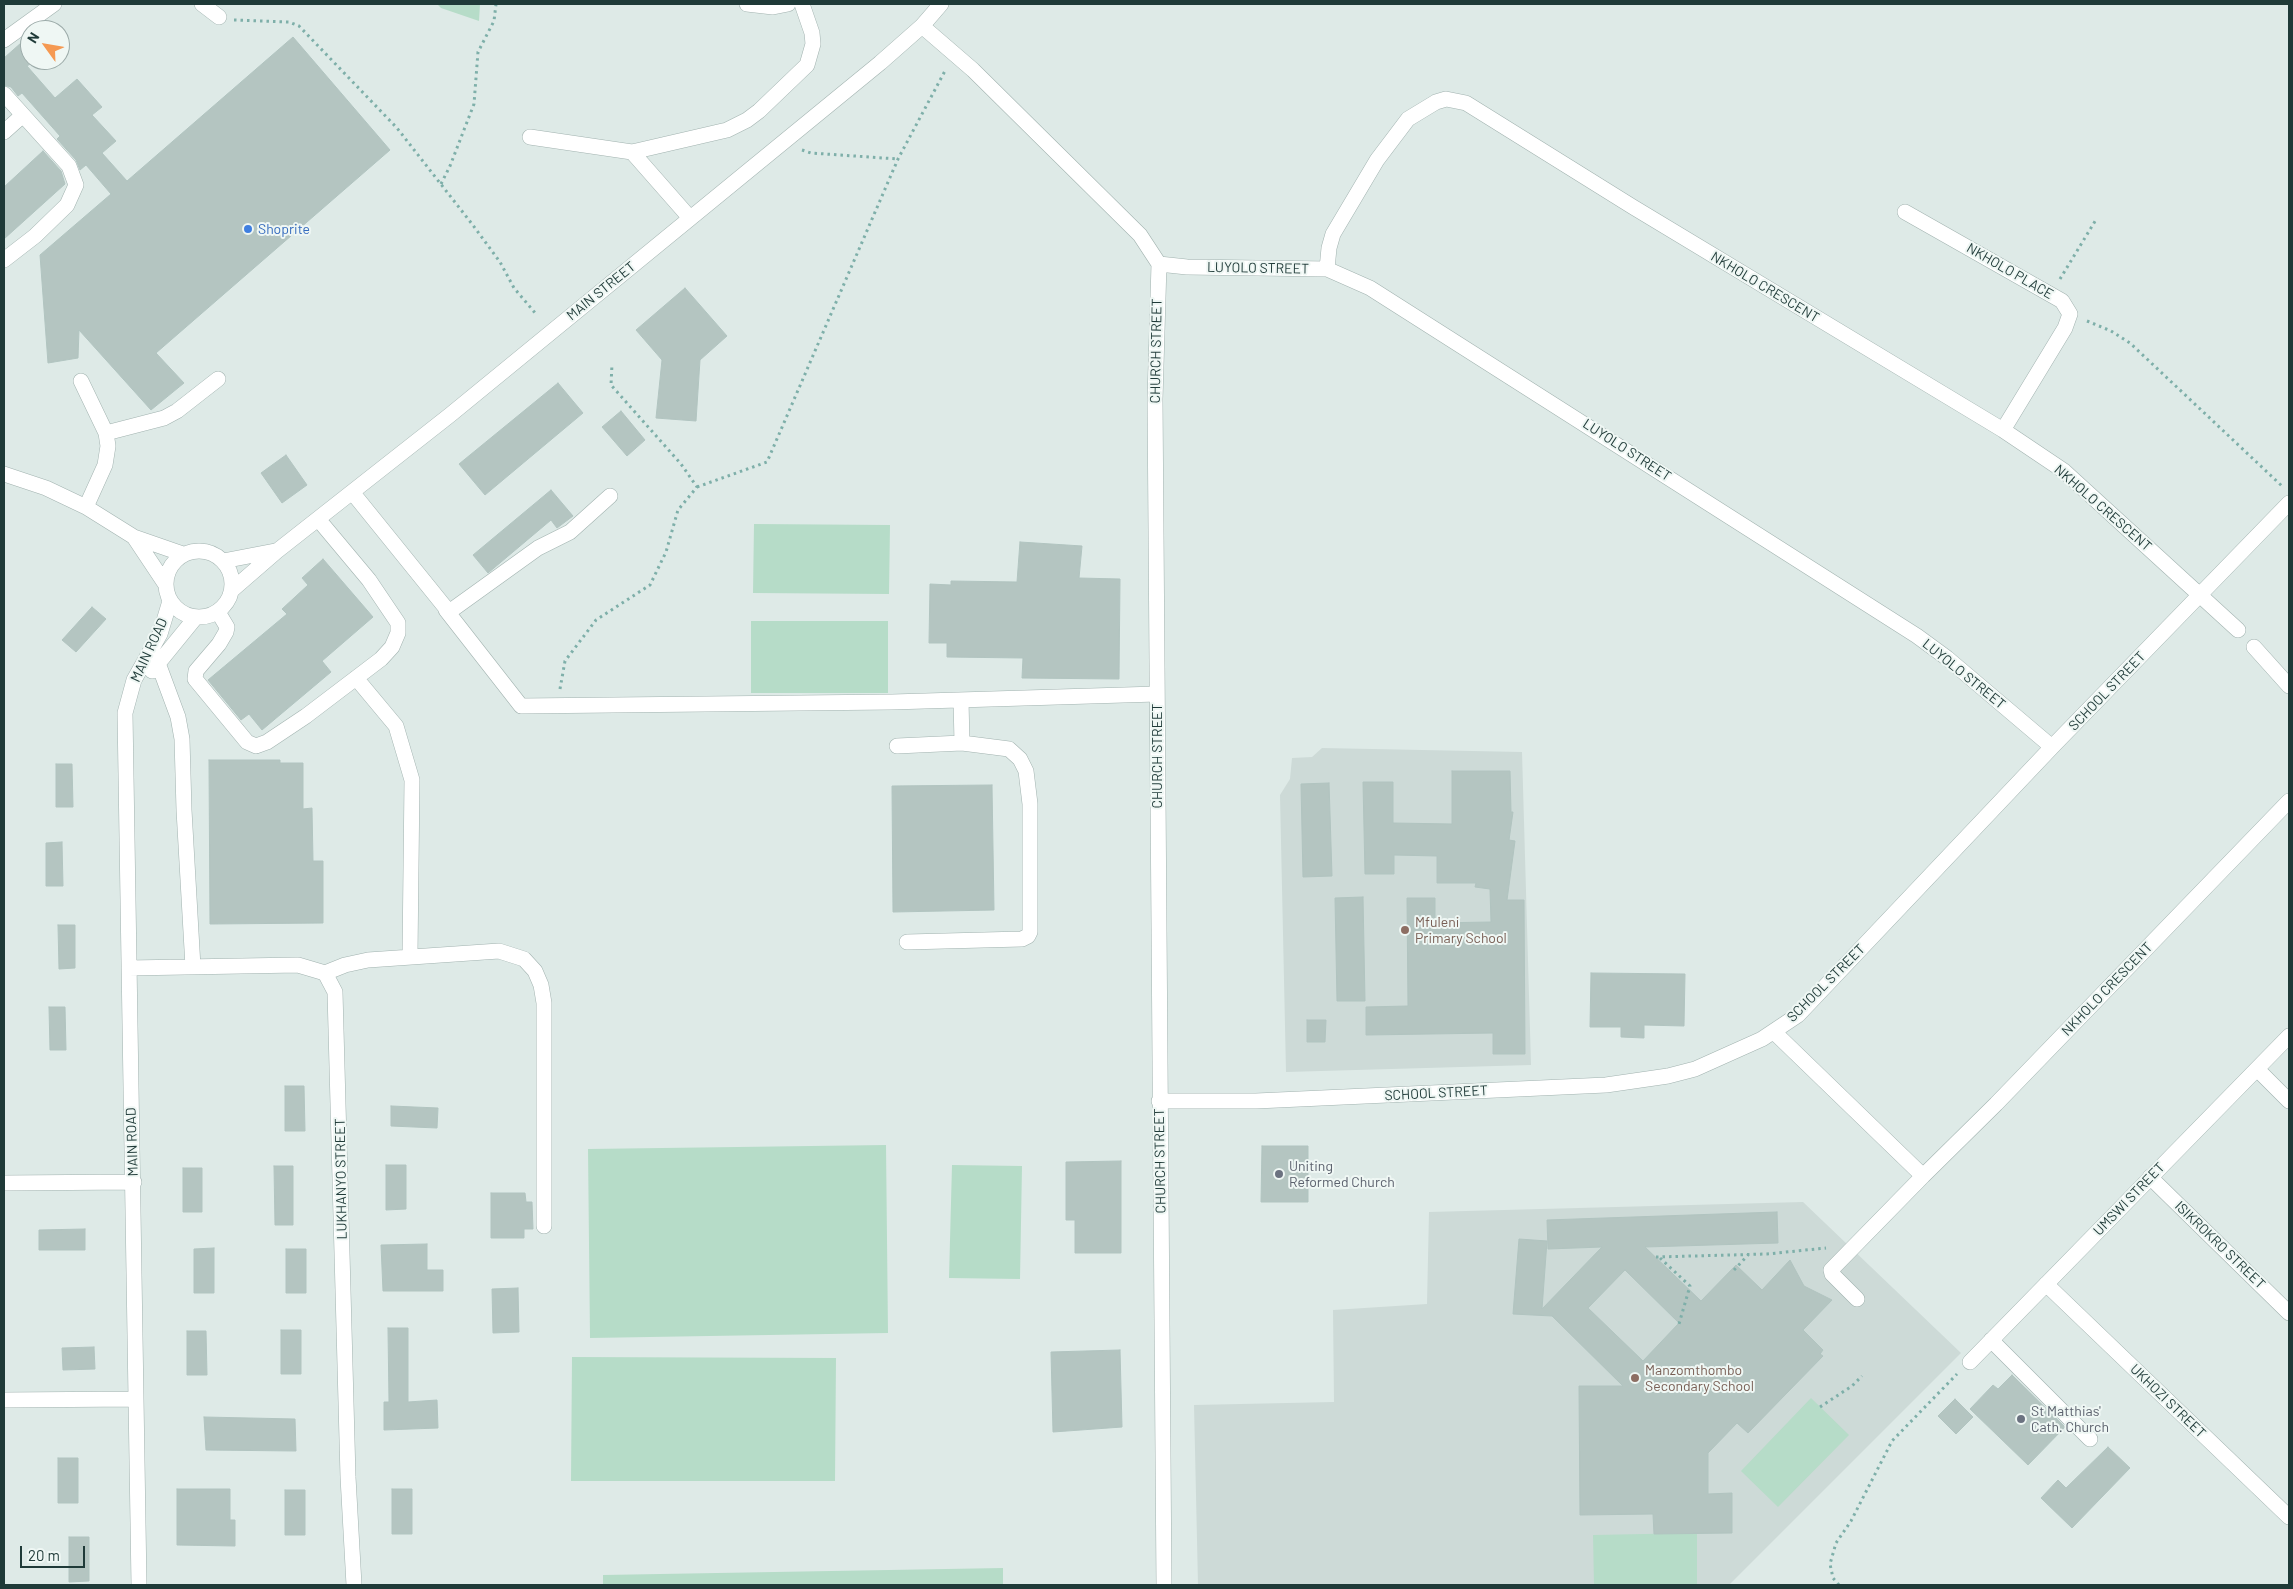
<!DOCTYPE html>
<html>
<head>
<meta charset="utf-8">
<style>
	body { margin:0 }
	#map { position:relative; width:2293px; height:1589px; overflow:hidden; background:#deeae7; font-family:Barlow,sans-serif }
	canvas { display:block }
	.frame { position:absolute; inset:0; border:5px solid #1f3a38; pointer-events:none }
	.north { position:absolute; left:20px; top:20px; width:50px; height:50px; box-sizing:border-box; background:#eff7f4; border:1px solid #9caba9; border-radius:50%; rotate:302deg; font-size:14px; font-weight:700; line-height:20px; text-align:center; color:#1f3a38 }
	.north::after { content:''; display:block; margin:auto; width:18px; height:22px; background:#f59952; clip-path:polygon(50% 0,100% 100%,50% 72%,0 100%) }
	.scale { position:absolute; left:20px; top:1546px; width:65px; height:22px; box-sizing:border-box; border:2px solid #1f3a38; border-top:0; padding-left:6px; font-size:15px; line-height:18px; white-space:nowrap; color:#1f3a38; -webkit-text-stroke:4px #eff7f4; paint-order:stroke }
</style>
</head>
<body>
<div id="map">
<canvas width="2293" height="1589"></canvas>
<div class="frame"></div>
<div class="north">N</div>
<div class="scale">20 m</div>
</div>
<script>
const c = document.querySelector('canvas').getContext('2d');
c.lineJoin = 'round';
function fill(path, color) { c.fillStyle = color; c.fill(path, 'evenodd'); }
const shape = rows => new Path2D(rows.map(r => 'M' + r).join(''));
function strokePath(path, color, width, dash) { c.strokeStyle = color; c.lineWidth = width; c.lineCap = dash ? 'butt' : 'round'; c.setLineDash(dash || []); c.stroke(path); }
function label(font, color, halo, rows, align = 'center') {
  c.font = font + ' Barlow,sans-serif'; c.lineWidth = 4; c.setLineDash([]); c.textBaseline = 'middle'; c.strokeStyle = halo; c.fillStyle = color; for (const [text, x, y, turn = 0] of rows) {
    c.save(); c.translate(x, y); c.rotate((+turn || 0) * Math.PI / 180); c.textAlign = isNaN(turn) ? turn : align; if (halo) c.strokeText(text, 0, 0); c.fillText(text, 0, 0); c.restore();
  }
}
fill(shape([
	[1322,748,1522,752,1531,1065,1286,1072,1280,795,1290,779,1292,758,1312,757],
	[1803,1202,1961,1353,1729,1585,1198,1585,1194,1405,1334,1402,1333,1310,1427,1304,1429,1212]
]), '#cddad7');
fill(shape([
	[437,4,480,4,479,21,441,8],
	[754,524,890,525,889,594,753,593],
	[751,621,888,621,888,693,751,693],
	[886,1145,888,1333,590,1338,588,1149],
	[952,1165,1022,1166,1020,1279,949,1278],
	[572,1357,836,1358,835,1481,571,1481],
	[1811,1398,1849,1435,1778,1507,1741,1471],
	[1697,1533,1697,1585,1594,1585,1593,1535],
	[1003,1568,1003,1585,603,1585,603,1575]
]), '#b6dcc8');
const building = shape([
	[30,35,30,64,27,66,55,98,77,79,102,107,92,115,116,141,102,153,127,181,293,37,390,150,156,353,184,383,151,410,79,330,78,358,48,363,40,255,111,194,86,165,80,170,76,160,57,139,60,136,22,93,18,96,11,87,4,85,4,58,30,35],
	[43,151,61,171,65,184,4,239,4,187,43,151],
	[685,288,727,336,700,360,696,421,656,418,662,360,636,330,685,288],
	[558,383,583,413,485,495,459,464,558,383],
	[621,411,645,440,627,456,602,427,621,411],
	[286,455,307,485,282,503,261,473,286,455],
	[551,490,573,516,557,528,551,520,488,573,473,555,551,490],
	[1020,542,1082,546,1079,578,1120,579,1119,679,1022,678,1023,658,947,657,947,643,929,643,930,584,951,585,951,581,1017,582,1020,542],
	[323,559,373,617,322,661,331,672,262,730,249,714,241,720,208,680,287,614,282,609,308,585,302,578,323,559],
	[92,607,106,619,76,652,62,640,92,607],
	[209,760,280,760,280,763,303,763,303,809,312,808,313,861,323,861,323,923,210,924,209,760],
	[56,764,72,764,73,807,56,807,56,764],
	[1452,771,1510,771,1511,812,1513,812,1509,840,1515,841,1507,900,1524,900,1525,1054,1493,1054,1493,1033,1366,1035,1366,1007,1408,1006,1407,898,1435,898,1435,923,1491,922,1490,889,1475,887,1476,883,1437,883,1437,856,1394,855,1394,874,1365,874,1363,782,1393,782,1393,823,1452,824,1452,771],
	[1329,783,1332,876,1303,877,1301,784,1329,783],
	[992,785,994,910,893,912,892,786,992,785],
	[62,842,63,886,46,886,46,843,62,842],
	[1363,897,1365,1001,1337,1001,1335,898,1363,897],
	[58,925,75,925,75,968,59,969,58,925],
	[1591,973,1685,974,1684,1026,1644,1025,1644,1038,1621,1037,1621,1027,1590,1027,1591,973],
	[49,1007,65,1007,66,1050,50,1050,49,1007],
	[1307,1020,1326,1020,1325,1042,1307,1042,1307,1020],
	[285,1086,304,1086,305,1131,285,1131,285,1086],
	[391,1106,438,1108,437,1128,391,1126,391,1106],
	[1262,1146,1308,1146,1308,1202,1261,1202,1262,1146],
	[1121,1161,1121,1253,1075,1253,1075,1220,1066,1220,1066,1162,1121,1161],
	[386,1165,406,1165,406,1209,386,1210,386,1165],
	[274,1166,293,1166,293,1225,275,1225,274,1166],
	[183,1168,202,1168,202,1212,183,1212,183,1168],
	[491,1193,525,1193,526,1202,532,1202,533,1229,524,1229,524,1238,491,1238,491,1193],
	[1777,1212,1778,1243,1645,1247,1701,1301,1736,1265,1762,1290,1790,1260,1804,1286,1832,1300,1803,1330,1823,1350,1820,1354,1823,1356,1748,1433,1737,1423,1708,1453,1708,1494,1732,1493,1732,1533,1654,1534,1653,1514,1580,1515,1579,1386,1623,1386,1552,1316,1513,1314,1519,1239,1547,1241,1542,1309,1602,1247,1548,1249,1547,1220,1777,1212],
	[1625,1270,1679,1323,1643,1361,1588,1308,1625,1270],
	[85,1229,85,1250,39,1250,39,1230,85,1229],
	[427,1244,427,1270,443,1270,443,1291,383,1291,381,1245,427,1244],
	[214,1248,214,1293,194,1293,194,1249,214,1248],
	[286,1249,306,1249,306,1293,286,1293,286,1249],
	[518,1288,519,1332,493,1333,492,1289,518,1288],
	[388,1328,408,1328,408,1402,437,1400,438,1428,384,1430,384,1402,389,1402,388,1328],
	[281,1330,301,1330,301,1374,281,1374,281,1330],
	[187,1331,206,1331,207,1375,187,1375,187,1331],
	[94,1347,95,1369,63,1370,62,1348,94,1347],
	[1120,1350,1122,1427,1053,1432,1051,1352,1120,1350],
	[2012,1375,2065,1427,2028,1465,1970,1409,1993,1385,1998,1389,2012,1375],
	[1955,1399,1973,1417,1956,1434,1938,1416,1955,1399],
	[204,1417,295,1419,296,1451,206,1450,204,1417],
	[2108,1447,2130,1468,2072,1528,2041,1498,2058,1480,2066,1488,2108,1447],
	[58,1458,78,1458,78,1503,58,1503,58,1458],
	[177,1489,230,1489,230,1520,235,1520,235,1546,177,1545,177,1489],
	[392,1489,412,1489,412,1534,392,1534,392,1489],
	[285,1490,305,1490,305,1535,285,1535,285,1490],
	[69,1537,89,1537,89,1581,69,1582,69,1537]
]);
fill(building, '#b4c5c1');
strokePath(building, '#b1c4c0', 1);
const minor = shape([
	[202,4,219,17],
	[747,4,773,7,788,4],
	[922,26,973,70,1140,235,1159,264,1155,399,1164,1585],
	[4,40,54,4],
	[4,94,69,166,76,185,67,205,35,236,4,260],
	[4,132,23,115],
	[530,137,632,152,727,130,747,120,759,111,807,65,813,44,812,33,802,4],
	[632,152,690,218],
	[1905,212,2062,301,2070,314,2065,328,2003,430],
	[1159,264,1187,267,1327,269,1370,288,1917,636,1947,658,2052,747],
	[1327,269,1329,248,1333,234,1377,160,1408,119,1436,102,1446,99,1466,103,1633,207,2003,430,2064,471,2238,630],
	[81,381,106,433,108,446,105,465,86,507],
	[106,433,164,418,177,411,218,379],
	[4,474,46,488,86,507,134,537,183,554],
	[352,492,449,612,538,548,570,532,610,496],
	[134,537,166,585],
	'166 584a33 33 0 1 1 66 0a33 33 0 1 1-66 0Z',
	[223,561,275,551],
	[232,590,277,551,450,415,880,63,922,26,941,4],
	[446,610,521,706,892,702,1157,694],
	[218,612,227,627,226,632,219,644,196,671,195,679,247,742,256,746,267,742,306,716,381,659,392,647,398,633,398,623,369,580,318,519],
	[2254,647,2289,686],
	[158,663,178,717,182,739,184,810,193,967],
	[152,671,196,617],
	[356,678,396,726,412,780,410,955],
	[961,700,962,743],
	[897,746,962,743,1009,749,1020,759,1026,771,1030,804,1030,932,1028,936,1022,939,907,942],
	[129,968,298,965,325,973,335,992,348,1477,354,1585],
	[325,973,345,965,368,960,499,951,524,959,535,971,541,985,544,1003,544,1226],
	[1774,1032,1923,1176,1996,1104,2289,801],
	[2257,1069,2289,1101],
	[1159,1101,1256,1101,1606,1085,1668,1076,1695,1069,1762,1039,1798,1015,2052,747,2289,503],
	[2150,1177,2289,1313],
	[4,1183,134,1182],
	[2046,1284,2289,1517],
	[1857,1299,1832,1274,1831,1270,1923,1176],
	[1991,1340,2090,1439],
	[1970,1362,2289,1036],
	[4,1400,136,1399],
	[139,1585,125,713,134,680,160,634,170,601]
]);
strokePath(minor, '#a1b2af', 16);
strokePath(shape([
	[234,20,289,22,299,26,397,128,472,224,500,262,514,288,536,314],
	[802,150,811,153,898,159],
	[441,184,450,166,474,104,478,52,494,21,496,4],
	[2060,279,2097,218],
	[2087,321,2111,331,2130,343,2283,487],
	[697,487,767,462,898,159,946,69],
	[560,689,565,661,596,620,650,585,666,552,678,510,697,487,681,464,611,385,612,364],
	[1656,1257,1767,1254,1826,1248],
	[1660,1258,1690,1286,1679,1324],
	[1734,1270,1748,1255],
	[1820,1407,1852,1386,1862,1376],
	[1839,1585,1833,1578,1830,1564,1836,1543,1851,1521,1892,1441,1957,1374]
]), '#7eafa9', 3, [2.5, 4]);
strokePath(minor, '#fff', 15);
for (const [x, y, r, color] of [
	[248,229,5,"#3f7fe0"],
	[1405,930,5,"#8d6e63"],
	[1279,1174,5,"#6b7280"],
	[1635,1378,5,"#8d6e63"],
	[2021,1419,5,"#6b7280"]
]) { const dot = new Path2D(); dot.arc(x, y, r, 0, 2 * Math.PI); c.fillStyle = color; c.fill(dot); strokePath(dot, '#eff7f4', 2); }
label('14px', '#366cbe', '#eff7f4', [
	["Shoprite",258,229]
], 'left');
label('14px', '#1f3a38', '#eff7f4', [
	["LUYOLO STREET",1258,268,1],
	["NKHOLO PLACE",2010,271,30],
	["NKHOLO CRESCENT",1765,287,31],
	["MAIN STREET",601,291,-39],
	["CHURCH STREET",1156,351,-89],
	["LUYOLO STREET",1627,450,33],
	["NKHOLO CRESCENT",2103,508,41],
	["MAIN ROAD",149,650,-65],
	["LUYOLO STREET",1964,674,39],
	["SCHOOL STREET",2107,691,-46],
	["CHURCH STREET",1157,756,-90],
	["SCHOOL STREET",1826,983,-45],
	["NKHOLO CRESCENT",2107,989,-46],
	["SCHOOL STREET",1436,1093,-3],
	["MAIN ROAD",132,1142,-92],
	["CHURCH STREET",1160,1161,-91],
	["LUKHANYO STREET",341,1179,-91],
	["UMSWI STREET",2129,1199,-46],
	["ISIKROKRO STREET",2220,1245,44],
	["UKHOZI STREET",2168,1401,44]
]);
label('14px', '#785e54', '#eff7f4', [
	["Mfuleni",1415,922],
	["Primary School",1415,938],
	["Manzomthombo",1645,1370],
	["Secondary School",1645,1386]
], 'left');
label('14px', '#5b616d', '#eff7f4', [
	["Uniting",1289,1166],
	["Reformed Church",1289,1182],
	["St Matthias'",2031,1411],
	["Cath. Church",2031,1427]
], 'left');
</script>
</body>
</html>
